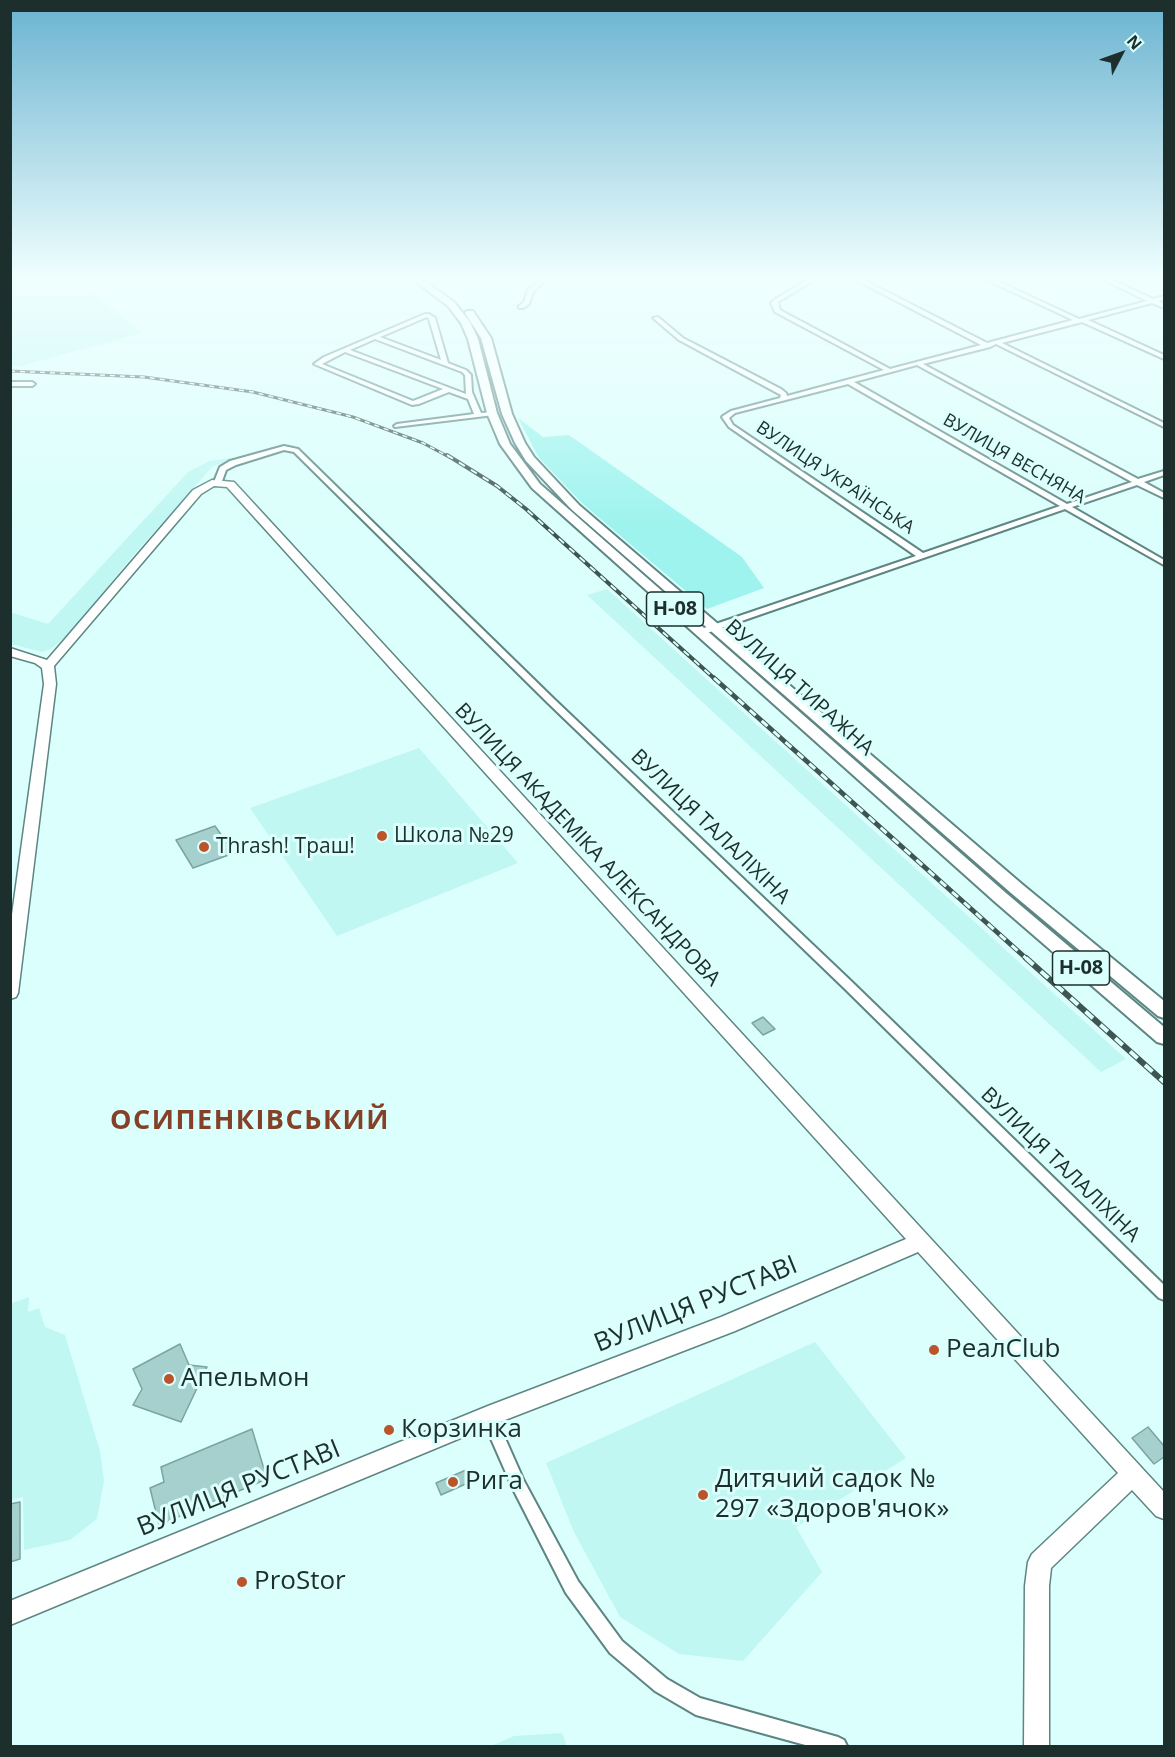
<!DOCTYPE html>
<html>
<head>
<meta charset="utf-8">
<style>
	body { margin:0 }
	#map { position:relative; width:1175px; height:1757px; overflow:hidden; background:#dbfffc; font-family:"Open Sans",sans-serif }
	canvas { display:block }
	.frame { position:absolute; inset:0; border:12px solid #1d2f2d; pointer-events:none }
	.north { position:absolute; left:1091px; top:24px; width:60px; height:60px; -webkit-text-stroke:4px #dbfffc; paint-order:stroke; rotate:49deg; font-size:16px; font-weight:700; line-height:24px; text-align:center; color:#1d2f2d }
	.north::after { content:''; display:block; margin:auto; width:21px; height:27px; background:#1d2f2d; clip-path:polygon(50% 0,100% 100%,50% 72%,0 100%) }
</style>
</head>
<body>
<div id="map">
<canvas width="1175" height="1757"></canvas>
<div class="frame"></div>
<div class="north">N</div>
</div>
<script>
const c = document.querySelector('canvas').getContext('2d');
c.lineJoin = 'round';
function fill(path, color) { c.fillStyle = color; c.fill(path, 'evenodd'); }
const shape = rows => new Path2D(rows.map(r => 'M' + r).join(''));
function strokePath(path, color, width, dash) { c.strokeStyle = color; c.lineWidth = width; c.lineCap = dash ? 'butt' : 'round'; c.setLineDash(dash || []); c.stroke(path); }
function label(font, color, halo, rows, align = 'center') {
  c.font = font + ' "Open Sans",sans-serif'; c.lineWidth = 6; c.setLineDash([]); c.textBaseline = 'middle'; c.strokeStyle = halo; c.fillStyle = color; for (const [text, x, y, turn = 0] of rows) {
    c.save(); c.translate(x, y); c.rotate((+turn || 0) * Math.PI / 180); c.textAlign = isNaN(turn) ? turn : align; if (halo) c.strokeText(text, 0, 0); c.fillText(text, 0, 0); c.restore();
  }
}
fill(shape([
	[11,279,115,279,87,287,142,333,21,366,11,366],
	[230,458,233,460,213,466,130,559,70,633,51,649,42,652,11,644,10,612,48,624,188,472,209,461],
	[607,589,1126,1059,1101,1072,587,595],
	[419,748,518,863,337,936,250,808],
	[29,1297,28,1312,39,1308,45,1327,65,1335,100,1451,104,1481,97,1519,70,1540,24,1550,23,1497,11,1500,10,1304],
	[815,1342,906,1458,796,1527,822,1572,743,1661,679,1654,620,1617,574,1532,546,1463],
	[562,1733,567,1746,491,1746,514,1736]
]), '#c0f7f3');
fill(shape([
	[518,418,543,437,569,435,742,557,764,588,707,609,584,505,539,458]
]), '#9ef3ee');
const building = shape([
	[215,826,234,853,193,868,176,840,215,826],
	[763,1017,775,1029,763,1035,752,1023,763,1017],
	[180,1344,189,1365,207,1367,181,1422,133,1405,142,1389,133,1369,180,1344],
	[1148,1427,1164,1446,1164,1457,1154,1464,1132,1438,1148,1427],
	[252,1429,267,1479,159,1525,150,1488,164,1482,161,1467,252,1429],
	[466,1470,470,1482,441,1495,436,1483,466,1470],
	[20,1502,20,1559,10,1562,10,1504,20,1502]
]);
fill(building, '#a5d0cd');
strokePath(building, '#7aa4a1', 1.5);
const street = shape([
	[540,279,547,279,533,292,529,304,523,308,519,308,519,306,524,302,528,290,540,279],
	[808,279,816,279,778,302,780,310,890,369,981,345,854,279,862,279,987,343,1073,320,985,279,993,279,1079,319,1147,301,1102,279,1110,279,1153,299,1164,296,1164,300,1158,301,1164,304,1164,308,1152,303,1088,320,1164,355,1164,359,1082,322,1002,343,1164,423,1164,427,996,344,990,347,923,364,1138,479,1164,471,1164,475,1144,482,1164,493,1164,498,1137,485,1072,507,1164,560,1164,565,1065,509,704,634,698,634,698,630,916,556,729,427,722,417,723,416,731,411,780,398,781,395,679,340,653,318,658,317,683,338,781,389,786,393,787,396,884,370,775,312,771,303,774,300,808,279],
	[917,365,1132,482,1067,504,854,382,917,365],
	[848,384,1060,506,923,553,733,425,729,418,735,413,848,384],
	[425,314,429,314,435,318,448,363,466,370,471,375,472,392,481,413,492,412,494,413,494,415,395,427,394,426,397,424,474,414,468,399,449,392,419,404,412,405,314,364,324,357,425,314],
	[427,317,429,319,441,360,380,337,427,317],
	[375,339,462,372,465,375,466,394,350,350,375,339],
	[345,352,443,389,413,401,322,364,345,352],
	[10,382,32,382,35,384,32,386,10,386,10,382],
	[284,446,298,449,554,699,851,981,1164,1285,1164,1300,1159,1298,843,987,548,703,294,452,284,450,236,465,226,470,221,484,214,482,220,467,230,461,284,446],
	[488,1409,493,1411,524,1481,578,1581,622,1641,667,1679,700,1698,838,1737,844,1740,847,1746,809,1746,696,1715,655,1691,610,1653,566,1593,514,1491,481,1416,483,1411,488,1409]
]);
const secondary = shape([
	[212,480,234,482,1164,1492,1164,1519,1156,1516,1132,1490,1051,1568,1049,1586,1049,1746,1024,1746,1025,1586,1028,1562,1032,1554,1118,1473,918,1252,735,1331,492,1425,10,1625,10,1601,488,1406,721,1317,906,1239,227,487,214,486,201,494,54,666,56,684,18,993,16,997,10,999,10,929,44,684,42,668,35,663,10,656,10,648,47,660,193,490,212,480]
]);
const primary = shape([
	[412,279,422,279,454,302,470,322,478,339,497,413,510,444,540,484,1006,893,1164,1027,1164,1044,1157,1042,994,901,532,488,500,444,487,413,468,339,461,323,448,306,412,279],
	[467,311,473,311,491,338,512,414,525,443,534,457,579,505,1023,885,1164,1001,1164,1018,1158,1016,1011,893,571,509,526,461,515,443,502,414,481,338,465,313,467,311]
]);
strokePath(street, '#5d8683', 4);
strokePath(secondary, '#5d8683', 3);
strokePath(primary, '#5d8683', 4);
fill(street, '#fff');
fill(secondary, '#fff');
fill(primary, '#fff');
const railFar3 = shape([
	[10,371,144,377,253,392,353,417,423,443,449,457]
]);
const railFar2 = shape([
	[447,455,497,486,526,509,716,680]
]);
const railFar1 = shape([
	[714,678,1028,960]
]);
const rail = shape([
	[1026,958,1164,1082]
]);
strokePath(railFar3, '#3f5552', 3);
strokePath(railFar2, '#3f5552', 4);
strokePath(railFar1, '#3f5552', 5);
strokePath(rail, '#3f5552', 6);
strokePath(railFar3, '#dbfffc', 1.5, [5]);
strokePath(railFar2, '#dbfffc', 2, [7]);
strokePath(railFar1, '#dbfffc', 3, [8]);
strokePath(rail, '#dbfffc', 4, [10]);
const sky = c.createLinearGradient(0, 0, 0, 525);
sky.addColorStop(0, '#6ab3d0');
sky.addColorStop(0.53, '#effffe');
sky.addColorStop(1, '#effffe00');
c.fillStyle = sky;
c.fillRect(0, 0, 1175, 525);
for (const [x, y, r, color] of [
	[382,836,6,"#bb542b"],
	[204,847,6,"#bb542b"],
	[934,1350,6,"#bb542b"],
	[169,1379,6,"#bb542b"],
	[389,1430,6,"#bb542b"],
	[453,1482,6,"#bb542b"],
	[703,1495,6,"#bb542b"],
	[242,1582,6,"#bb542b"]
]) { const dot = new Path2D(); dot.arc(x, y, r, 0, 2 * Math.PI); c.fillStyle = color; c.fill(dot); strokePath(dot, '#dbfffc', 2); }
label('18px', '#1d2f2d', '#dbfffc', [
	["ВУЛИЦЯ ВЕСНЯНА",1014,459,30],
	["ВУЛИЦЯ УКРАЇНСЬКА",835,478,34]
]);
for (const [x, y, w] of [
	[675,609,57],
	[1081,968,57]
]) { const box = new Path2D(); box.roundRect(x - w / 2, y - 17, w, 34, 4.5); c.fillStyle = '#dbfffc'; c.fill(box); strokePath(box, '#1d2f2d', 1.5); }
label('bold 20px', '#1d2f2d', null, [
	["Н-08",675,609],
	["Н-08",1081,968]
]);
label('21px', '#1d2f2d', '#dbfffc', [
	["ВУЛИЦЯ ТИРАЖНА",799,688,42],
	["ВУЛИЦЯ ТАЛАЛІХІНА",710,827,44],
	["ВУЛИЦЯ АКАДЕМІКА АЛЕКСАНДРОВА",587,845,47],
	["ВУЛИЦЯ ТАЛАЛІХІНА",1060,1165,44]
]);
label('21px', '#1d2f2d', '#dbfffc', [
	["Школа №29",394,836],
	["Thrash! Траш!",216,847]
], 'left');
label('26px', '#1d2f2d', '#dbfffc', [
	["ВУЛИЦЯ РУСТАВІ",696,1305,-22],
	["ВУЛИЦЯ РУСТАВІ",239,1489,-22]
]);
label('26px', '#1d2f2d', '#dbfffc', [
	["РеалClub",946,1350],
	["Апельмон",181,1379],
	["Корзинка",401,1430],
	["Дитячий садок №",715,1480],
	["297 «Здоров'ячок»",715,1510],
	["Рига",465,1482],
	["ProStor",254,1582]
], 'left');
c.letterSpacing = '1.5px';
label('bold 27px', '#844127', '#dbfffc', [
	["ОСИПЕНКІВСЬКИЙ",250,1121]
]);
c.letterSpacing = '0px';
</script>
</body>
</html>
